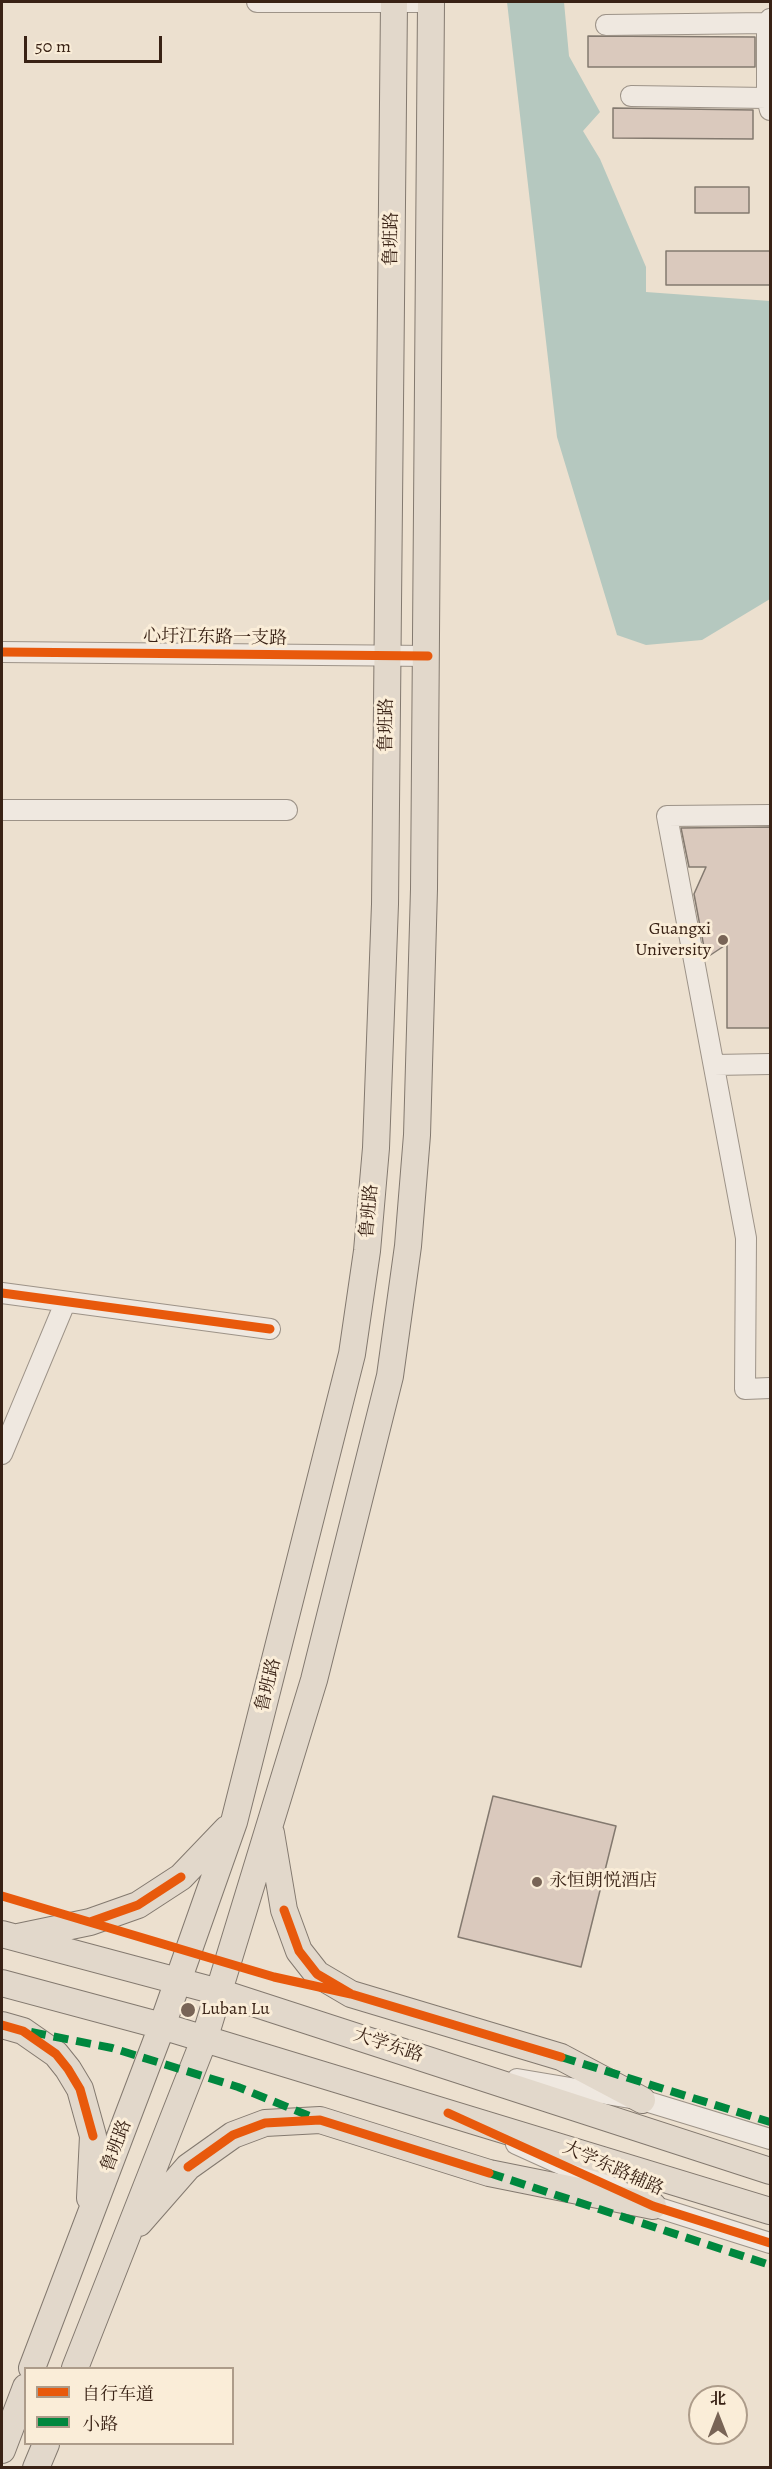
<!DOCTYPE html>
<html>
<head>
<meta charset="utf-8">
<style>
	body { margin:0 }
	#map { position:relative; width:772px; height:2469px; overflow:hidden; background:#ece0cf; font-family:Alegreya,"Noto Serif SC",serif }
	canvas { display:block }
	.frame { position:absolute; inset:0; border:3px solid #392215; pointer-events:none }
	.legend { position:absolute; left:24px; top:2367px; width:210px; height:78px; box-sizing:border-box; background:#faedd8; border:2px solid #ad9c8a; margin:0; padding:8px 10px; list-style:none; font-size:18px; color:#392215 }
	.legend li { display:flex; align-items:center; gap:12px; height:30px }
	.legend b { width:30px; border:2px solid #ad9c8a }
	.north { position:absolute; left:688px; top:2385px; width:60px; height:60px; box-sizing:border-box; background:#faedd8; border:2px solid #ad9c8a; border-radius:50%; rotate:0deg; font-size:16px; font-weight:700; line-height:24px; text-align:center; color:#392215 }
	.north::after { content:''; display:block; margin:auto; width:21px; height:27px; background:#786456; clip-path:polygon(50% 0,100% 100%,50% 72%,0 100%) }
	.scale { position:absolute; left:24px; top:36px; width:138px; height:27px; box-sizing:border-box; border:3px solid #392215; border-top:0; padding-left:8px; font-size:18px; line-height:21px; white-space:nowrap; color:#392215; -webkit-text-stroke:4px #faedd8; paint-order:stroke }
</style>
</head>
<body>
<div id="map">
<canvas width="772" height="2469"></canvas>
<div class="frame"></div>
<ul class="legend">
<li><b style="height:8px;background:#e8590c"></b>自行车道</li>
<li><b style="height:8px;background:#00873e"></b>小路</li>
</ul>
<div class="north">北</div>
<div class="scale">50 m</div>
</div>
<script>
const c = document.querySelector('canvas').getContext('2d');
c.lineJoin = 'round';
function fill(path, color) { c.fillStyle = color; c.fill(path, 'evenodd'); }
const shape = rows => new Path2D(rows.map(r => 'M' + r).join(''));
function strokePath(path, color, width, dash) { c.strokeStyle = color; c.lineWidth = width; c.lineCap = dash ? 'butt' : 'round'; c.setLineDash(dash || []); c.stroke(path); }
function label(font, color, halo, rows, align = 'center') {
  c.font = font + ' Alegreya,"Noto Serif SC",serif'; c.lineWidth = 6; c.setLineDash([]); c.textBaseline = 'middle'; c.strokeStyle = halo; c.fillStyle = color; for (const [text, x, y, turn = 0] of rows) {
    c.save(); c.translate(x, y); c.rotate((+turn || 0) * Math.PI / 180); c.textAlign = isNaN(turn) ? turn : align; if (halo) c.strokeText(text, 0, 0); c.fillText(text, 0, 0); c.restore();
  }
}
fill(shape([
	[507,2,564,2,569,56,600,112,583,131,600,159,646,267,646,292,770,301,770,599,702,640,646,645,617,635,557,437]
]), '#b5c8bf');
const building = shape([
	[588,36,755,37,755,67,588,67,588,36],
	[613,108,753,110,753,139,613,138,613,108],
	[695,187,749,187,749,213,695,213,695,187],
	[666,251,771,251,771,285,666,285,666,251],
	[771,827,771,1028,727,1028,727,944,706,958,694,894,706,867,689,867,681,828,771,827],
	[493,1796,616,1826,581,1967,458,1937,493,1796]
]);
fill(building, '#dac9bd');
strokePath(building, '#83796f', 1.5);
const minor = shape([
	[257,2,431,2],
	[770,19,767,23,767,98,770,110],
	[606,25,767,23],
	[631,96,767,98],
	[2,652,428,656],
	[2,810,287,810],
	[770,815,667,816,746,1238,745,1389,770,1388],
	[714,1065,770,1064],
	[2,1293,270,1329],
	[2,1454,65,1303],
	[517,2079,642,2100,770,2139],
	[516,2144,653,2206,770,2243]
]);
const major = shape([
	[271,1833,284,1910,299,1951,317,1974,351,1994,561,2057,642,2100],
	[2,1934,219,1992,770,2171],
	[18,1937,90,1922,138,1905,181,1877,227,1829],
	[2,1983,162,2026,770,2211],
	[2,2025,23,2031,56,2054,68,2069,80,2089,93,2136,90,2198],
	[139,2223,188,2167,233,2135,265,2123,320,2120,489,2173,653,2206],
	[32,2368,162,2026,234,1822,352,1354,367,1251,376,1148,385,904,394,2],
	[75,2368,204,2040,314,1680,390,1376,408,1246,417,1135,424,889,431,2],
	[2,2450,26,2387],
	[36,2468,46,2444]
]);
strokePath(minor, '#9d9388', 22);
strokePath(major, '#83796f', 28);
strokePath(minor, '#efe8e0', 20);
strokePath(major, '#e2d8cb', 26);
strokePath(shape([
	[31,2032,112,2048,238,2087,312,2117],
	[561,2057,770,2122],
	[489,2173,770,2265]
]), '#00873e', 8, [15, 8]);
strokePath(shape([
	[2,652,428,656],
	[2,1293,270,1329],
	[2,1896,274,1977,351,1994],
	[284,1910,299,1951,317,1974,351,1994,561,2057],
	[90,1922,138,1905,181,1877],
	[2,2025,23,2031,56,2054,68,2069,80,2089,93,2136],
	[448,2113,653,2206,770,2243],
	[188,2167,233,2135,265,2123,320,2120,489,2173]
]), '#e8590c', 9);
for (const [x, y, r, color] of [
	[723,940,6,"#786456"],
	[537,1882,6,"#786456"],
	[188,2010,8,"#786456"]
]) { const dot = new Path2D(); dot.arc(x, y, r, 0, 2 * Math.PI); c.fillStyle = color; c.fill(dot); strokePath(dot, '#faedd8', 2); }
label('18px', '#392215', '#faedd8', [
	["鲁班路",392,239,-89],
	["心圩江东路一支路",215,638,1],
	["鲁班路",387,725,-89],
	["鲁班路",370,1211,-85],
	["鲁班路",269,1685,-76],
	["大学东路",388,2046,18],
	["鲁班路",117,2146,-69],
	["大学东路辅路",613,2169,24]
]);
label('18px', '#392215', '#faedd8', [
	["Guangxi",711,930,"right"],
	["University",711,951,"right"],
	["永恒朗悦酒店",549,1882],
	["Luban Lu",201,2010]
], 'left');
</script>
</body>
</html>
